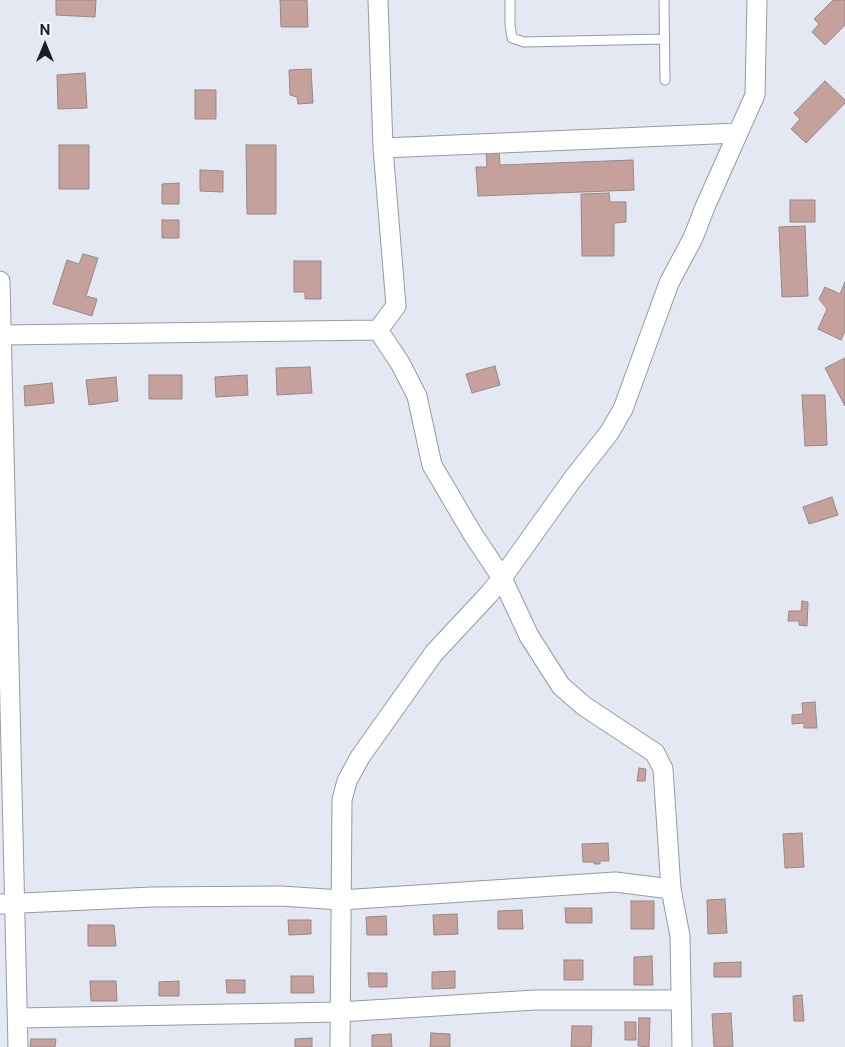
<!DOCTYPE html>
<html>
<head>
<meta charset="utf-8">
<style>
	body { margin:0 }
	#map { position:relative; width:845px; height:1047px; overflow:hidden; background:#e4e8f3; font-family:"Public Sans",sans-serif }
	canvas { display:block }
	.north { position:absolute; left:20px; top:20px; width:50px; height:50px; -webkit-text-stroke:4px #f2f6fe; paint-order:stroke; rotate:0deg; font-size:14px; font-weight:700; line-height:20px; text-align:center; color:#1b1d21 }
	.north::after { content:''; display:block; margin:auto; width:18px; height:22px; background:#1b1d21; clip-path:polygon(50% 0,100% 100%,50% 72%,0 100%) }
</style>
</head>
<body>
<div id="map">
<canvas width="845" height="1047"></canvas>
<div class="north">N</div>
</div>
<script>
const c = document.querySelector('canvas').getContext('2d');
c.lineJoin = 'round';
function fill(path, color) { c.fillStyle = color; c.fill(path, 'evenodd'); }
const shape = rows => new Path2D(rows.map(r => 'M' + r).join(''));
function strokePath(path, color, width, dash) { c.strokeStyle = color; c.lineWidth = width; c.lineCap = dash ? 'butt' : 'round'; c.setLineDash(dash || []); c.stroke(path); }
const building = shape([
	[56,0,96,0,95,17,56,15,56,0],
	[280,0,307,0,308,27,281,27,280,0],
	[833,0,845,0,845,25,825,45,812,32,819,24,814,19,833,0],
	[311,69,313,103,298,104,297,97,290,95,289,70,311,69],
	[85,73,87,108,58,109,57,75,85,73],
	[825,81,845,100,845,103,806,143,791,129,800,119,794,113,825,81],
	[195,90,216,90,216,119,195,119,195,90],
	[59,145,89,145,89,189,59,189,59,145],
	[246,145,276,145,276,214,247,214,246,145],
	[499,151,500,165,633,160,634,190,478,196,476,167,487,167,486,152,499,151],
	[200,170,223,171,223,192,200,191,200,170],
	[179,183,179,204,162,204,162,184,179,183],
	[609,193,610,202,626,202,626,222,614,223,614,256,582,256,581,194,609,193],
	[790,200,815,200,815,222,790,222,790,200],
	[162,220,179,220,179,238,162,238,162,220],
	[805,226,808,296,782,297,779,227,805,226],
	[83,254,98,258,86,296,97,299,92,316,53,304,67,260,79,264,83,254],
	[294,261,321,261,321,299,305,299,305,292,294,292,294,261],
	[845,282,845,331,841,340,818,329,827,309,819,299,825,287,840,294,845,282],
	[845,358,845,406,825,368,845,358],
	[495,366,500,385,472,393,466,374,495,366],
	[310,367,312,393,277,395,276,368,310,367],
	[149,375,182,375,182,399,149,399,149,375],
	[247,375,248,395,216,397,215,377,247,375],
	[116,377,118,401,89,405,86,380,116,377],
	[52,383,54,403,25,406,24,386,52,383],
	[802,395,825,395,827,445,805,446,802,395],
	[832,497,838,515,809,524,803,507,832,497],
	[802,601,808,602,807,626,799,625,799,621,788,621,789,611,801,611,802,601],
	[815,702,817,728,804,728,804,723,792,724,792,715,803,714,802,703,815,702],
	[639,768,646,769,645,781,637,781,639,768],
	[802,833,804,867,785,868,783,834,802,833],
	[608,843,609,861,600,861,600,864,594,864,594,862,583,862,582,844,608,843],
	[725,899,727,933,708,934,707,900,725,899],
	[631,901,654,901,654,929,631,929,631,901],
	[565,908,592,908,592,923,566,923,565,908],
	[522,910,523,929,498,929,498,911,522,910],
	[457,914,458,934,434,935,433,915,457,914],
	[386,916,387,935,367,935,366,917,386,916],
	[288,920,311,920,311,934,289,935,288,920],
	[88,925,114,925,116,946,88,946,88,925],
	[652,956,653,985,634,985,634,957,652,956],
	[564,960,583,960,583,980,564,980,564,960],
	[741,962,741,977,714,977,714,963,741,962],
	[455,971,455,988,432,989,432,972,455,971],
	[368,973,387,973,387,987,369,987,368,973],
	[291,976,313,976,314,993,291,993,291,976],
	[226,980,245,980,245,993,227,993,226,980],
	[90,981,116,981,117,1001,91,1001,90,981],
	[179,981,179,996,159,996,159,982,179,981],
	[802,995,804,1021,794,1021,793,996,802,995],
	[731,1013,733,1047,714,1047,712,1014,731,1013],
	[639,1018,650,1018,649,1047,638,1046,639,1018],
	[625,1022,636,1022,636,1040,625,1040,625,1022],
	[572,1026,592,1026,591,1047,571,1047,572,1026],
	[431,1033,450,1034,450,1047,430,1047,431,1033],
	[391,1034,392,1047,372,1047,372,1035,391,1034],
	[312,1038,312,1047,295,1047,295,1039,312,1038],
	[31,1039,56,1039,55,1047,30,1047,31,1039]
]);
fill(building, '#c6a09b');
strokePath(building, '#958988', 1);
const service = shape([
	[510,0,510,25,512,38,524,42,664,39],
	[664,0,665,80]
]);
const minor = shape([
	[383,148,738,133],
	[0,281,18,1047],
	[378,330,400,363,417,396,432,465,472,533,502,578,529,636,561,686,584,706,655,753,663,769,671,889],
	[2,335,378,330,396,306,383,148,378,0],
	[0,904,152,897,281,896,341,900,615,882,671,889,680,936,682,1047],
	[18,1018,339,1012,535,1000,680,1000],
	[340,1047,342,800,347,781,360,757,434,653,489,594,502,578,572,480,609,433,623,409,669,283,693,238,705,207,755,95,757,0]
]);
strokePath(service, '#969aa3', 11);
strokePath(minor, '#969aa3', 21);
strokePath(service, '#fff', 9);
strokePath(minor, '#fff', 19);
</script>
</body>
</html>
